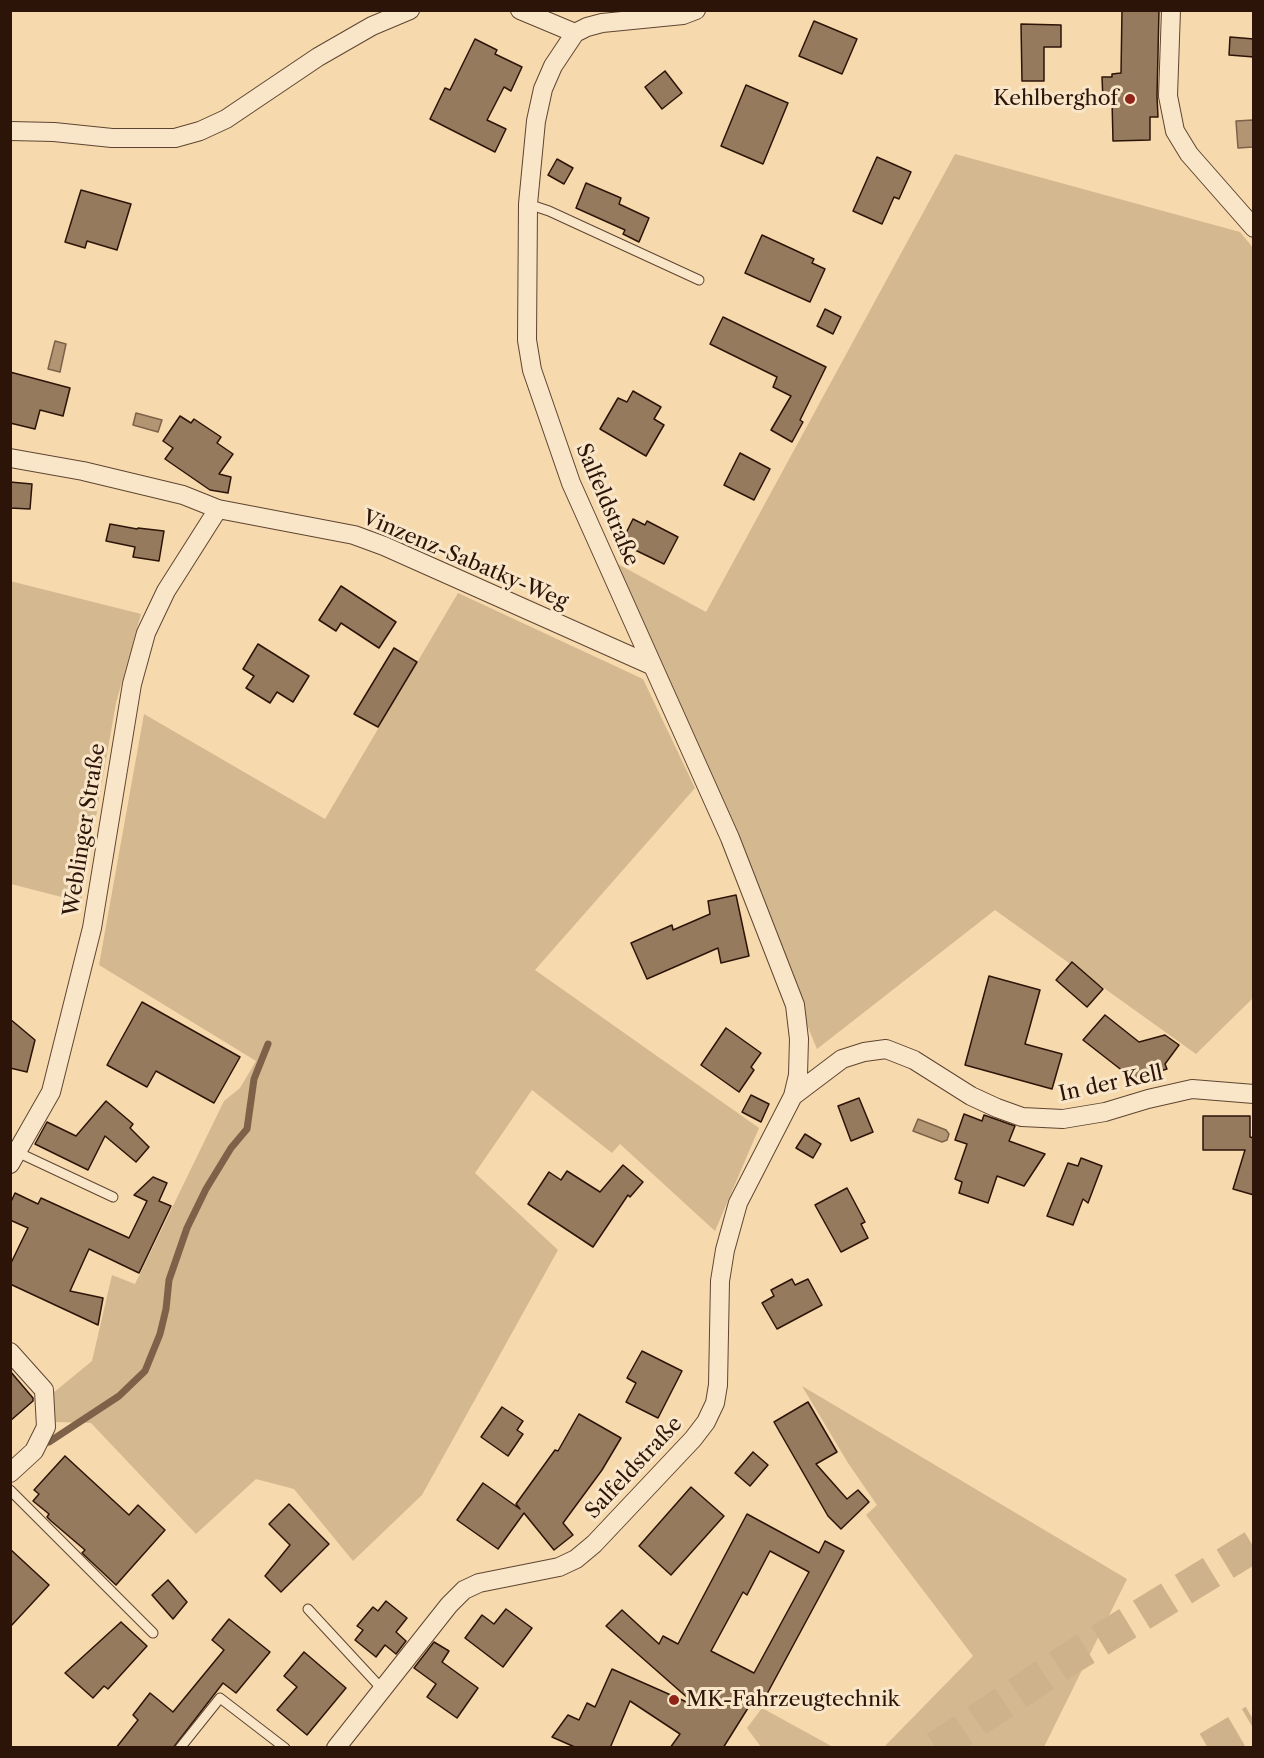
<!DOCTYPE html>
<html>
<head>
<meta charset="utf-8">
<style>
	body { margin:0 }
	#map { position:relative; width:1264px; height:1758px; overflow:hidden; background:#f6d9ac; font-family:"Libre Caslon Text",serif }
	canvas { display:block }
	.frame { position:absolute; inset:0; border:12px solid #2d1408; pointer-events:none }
</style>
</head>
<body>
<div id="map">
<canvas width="1264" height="1758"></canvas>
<div class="frame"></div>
</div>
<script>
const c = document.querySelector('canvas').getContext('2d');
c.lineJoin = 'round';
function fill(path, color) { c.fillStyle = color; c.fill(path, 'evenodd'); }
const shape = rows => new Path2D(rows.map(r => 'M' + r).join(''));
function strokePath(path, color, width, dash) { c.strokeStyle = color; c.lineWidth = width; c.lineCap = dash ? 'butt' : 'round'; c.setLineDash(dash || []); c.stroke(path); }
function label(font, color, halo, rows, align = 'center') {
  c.font = font + ' "Libre Caslon Text",serif'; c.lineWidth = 6; c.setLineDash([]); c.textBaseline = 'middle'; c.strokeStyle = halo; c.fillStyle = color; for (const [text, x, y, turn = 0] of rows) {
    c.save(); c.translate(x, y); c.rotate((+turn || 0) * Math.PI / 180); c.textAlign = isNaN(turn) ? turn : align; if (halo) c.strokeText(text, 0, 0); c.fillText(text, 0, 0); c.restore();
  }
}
fill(shape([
	[955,154,1240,232,1254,249,1253,998,1196,1054,995,910,817,1049,616,563,706,612],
	[10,581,141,614,116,703,81,902,11,884],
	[458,593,643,679,695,788,535,970,759,1128,715,1231,620,1144,612,1153,532,1090,475,1173,558,1250,422,1495,353,1561,294,1489,256,1479,196,1534,91,1423,54,1422,53,1393,92,1361,112,1275,135,1284,224,1101,240,1088,256,1061,99,965,144,714,325,819],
	[802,1386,1127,1579,1044,1747,884,1747,973,1656,866,1515,877,1505,848,1463],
	[762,1708,833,1747,761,1747,747,1728]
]), '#d4b890');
const water = shape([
	[1253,120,1253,147,1238,148,1236,121,1253,120],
	[55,341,66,344,60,372,48,369,55,341],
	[136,413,162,420,158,432,133,425,136,413],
	[918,1119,946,1130,949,1134,947,1140,942,1142,913,1131,918,1119]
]);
fill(water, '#b29674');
strokePath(water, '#7d6249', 1.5);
strokePath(shape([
	[49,1442,119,1396,145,1371,160,1334,166,1309,169,1280,187,1228,206,1189,231,1148,247,1129,254,1079,268,1044]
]), '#7d6249', 7);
const building = shape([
	[1122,10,1159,10,1157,96,1158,117,1150,117,1150,140,1113,141,1112,100,1103,100,1102,77,1112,77,1112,74,1121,73,1122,10],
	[814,21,857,39,842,74,799,56,814,21],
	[1021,24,1061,25,1061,47,1044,47,1044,81,1022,81,1021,24],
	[1230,37,1254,39,1254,57,1229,55,1230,37],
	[475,39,497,50,495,54,522,67,511,91,504,87,487,120,506,129,495,152,430,119,445,88,450,90,475,39],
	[665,71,682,93,662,109,645,87,665,71],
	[746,85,788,103,763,164,721,146,746,85],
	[877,157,911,172,899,199,894,197,882,224,853,211,877,157],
	[557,159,573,168,564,184,548,175,557,159],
	[586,183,621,198,619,204,649,218,639,242,623,234,625,230,576,208,586,183],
	[81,190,131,204,117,250,87,241,85,248,65,242,81,190],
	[762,235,814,259,812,263,825,269,810,302,745,273,762,235],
	[825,309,841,317,833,334,817,326,825,309],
	[723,317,826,367,800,420,803,422,792,442,771,430,791,396,773,387,777,377,710,344,723,317],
	[10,372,70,388,63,416,40,410,35,429,10,423,10,372],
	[633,391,661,407,654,419,664,425,646,456,600,429,618,398,627,402,633,391],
	[180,416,191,423,194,419,221,437,217,443,233,454,219,474,231,477,228,493,210,490,165,459,173,448,163,441,180,416],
	[740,453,770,469,754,500,724,485,740,453],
	[10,482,32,484,30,509,10,508,10,482],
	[633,519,645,525,647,521,678,537,664,564,633,549,635,545,623,539,633,519],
	[110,524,137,529,138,528,164,531,159,561,133,557,135,547,106,541,110,524],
	[341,586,396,622,379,648,341,623,336,631,319,620,341,586],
	[258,644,309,676,293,702,277,692,270,703,246,688,254,676,243,669,258,644],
	[394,648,417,662,378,727,354,714,394,648],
	[736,895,749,956,721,963,718,948,647,979,631,943,672,925,673,930,710,914,708,901,736,895],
	[1072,962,1103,989,1087,1007,1056,980,1072,962],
	[989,976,1040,990,1025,1044,1062,1054,1052,1089,965,1065,989,976],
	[142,1002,240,1057,214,1103,156,1071,147,1087,107,1065,142,1002],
	[1105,1015,1139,1042,1165,1035,1179,1045,1165,1064,1167,1069,1133,1079,1083,1040,1105,1015],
	[10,1019,35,1040,27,1072,10,1068,10,1019],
	[726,1028,761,1053,751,1067,754,1070,739,1092,701,1065,726,1028],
	[751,1095,769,1104,761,1122,742,1112,751,1095],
	[859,1098,873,1132,851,1141,838,1106,859,1098],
	[106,1101,133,1124,130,1128,149,1147,136,1162,105,1136,88,1170,35,1144,47,1122,76,1136,106,1101],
	[964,1114,982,1121,984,1115,1015,1126,1009,1141,1045,1154,1024,1186,997,1176,988,1203,959,1193,962,1182,955,1179,967,1144,955,1140,964,1114],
	[1203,1116,1250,1116,1250,1137,1254,1138,1254,1195,1233,1189,1245,1150,1203,1150,1203,1116],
	[805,1134,821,1144,813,1158,796,1148,805,1134],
	[1081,1158,1102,1166,1088,1203,1083,1199,1073,1225,1047,1216,1068,1163,1078,1166,1081,1158],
	[623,1165,643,1182,630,1197,628,1195,593,1247,528,1204,549,1172,561,1180,567,1171,600,1192,623,1165],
	[153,1177,167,1183,159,1201,171,1206,139,1273,89,1249,70,1291,103,1298,98,1325,10,1284,10,1265,28,1228,10,1220,10,1204,15,1193,38,1204,41,1198,129,1238,147,1201,134,1195,153,1177],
	[847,1188,865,1222,861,1224,868,1238,841,1252,815,1205,847,1188],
	[792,1279,795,1285,808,1279,822,1305,777,1329,762,1303,774,1296,771,1290,792,1279],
	[642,1351,682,1371,658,1418,626,1402,636,1383,627,1378,642,1351],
	[10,1371,33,1398,33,1401,10,1421,10,1371],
	[808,1402,837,1452,816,1464,847,1499,858,1490,869,1502,841,1529,828,1516,774,1422,808,1402],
	[502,1407,523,1421,517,1430,523,1434,508,1456,481,1437,502,1407],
	[579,1414,621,1438,602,1470,563,1523,573,1535,554,1550,524,1513,498,1549,457,1520,483,1483,520,1509,516,1504,555,1450,558,1451,579,1414],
	[753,1452,768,1465,750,1486,735,1473,753,1452],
	[65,1456,129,1515,138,1505,165,1530,116,1585,82,1553,85,1550,51,1521,47,1517,49,1514,33,1501,39,1494,34,1490,65,1456],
	[691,1487,724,1516,671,1575,639,1546,691,1487],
	[289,1504,329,1544,281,1592,265,1576,290,1545,269,1524,289,1504],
	[747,1514,819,1553,825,1541,844,1551,761,1705,753,1700,723,1748,670,1748,680,1734,630,1701,610,1748,577,1748,552,1737,568,1715,579,1720,587,1703,595,1707,612,1669,698,1707,606,1626,622,1610,659,1644,663,1636,678,1644,747,1514],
	[770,1551,809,1572,754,1673,711,1651,743,1592,747,1595,770,1551],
	[10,1549,49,1585,10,1627,10,1549],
	[168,1580,187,1602,173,1619,152,1595,168,1580],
	[386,1601,407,1618,396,1632,406,1641,396,1654,385,1645,376,1657,355,1640,363,1630,357,1626,373,1607,378,1611,386,1601],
	[506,1609,532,1628,503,1667,465,1638,482,1615,494,1624,506,1609],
	[229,1619,270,1652,236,1693,223,1683,173,1748,116,1748,138,1720,133,1715,150,1693,173,1712,224,1650,212,1640,229,1619],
	[121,1622,147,1646,108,1689,104,1686,93,1698,65,1673,121,1622],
	[434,1642,449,1651,442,1662,478,1688,457,1718,427,1697,436,1684,414,1668,434,1642],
	[304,1652,346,1688,307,1735,277,1710,297,1687,284,1676,304,1652]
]);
fill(building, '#967a5d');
strokePath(building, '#2d1408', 1.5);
strokePath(shape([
	[936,1748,1061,1664,1254,1546],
	[1208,1748,1254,1721]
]), '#ceb28b', 33, [33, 16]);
const service = shape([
	[528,204,549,211,699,280],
	[17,1152,113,1197],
	[10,1490,153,1633],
	[308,1609,382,1689],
	[180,1748,220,1698,285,1748]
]);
const minor = shape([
	[520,10,575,33],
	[1171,10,1168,96,1175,131,1189,154,1254,228],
	[10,131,54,132,112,138,175,138,200,131,226,119,318,57,372,26,410,10],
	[10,458,83,471,183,495,218,509,354,535,384,546,651,665],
	[793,1096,842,1059,864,1052,886,1049,914,1060,971,1096,997,1108,1022,1117,1063,1119,1105,1112,1148,1099,1192,1089,1254,1094],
	[10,1164,51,1092,92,928,132,684,146,633,166,591,218,509],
	[10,1352,44,1390,46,1427,34,1451,10,1473],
	[336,1748,449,1605,464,1590,479,1583,559,1567,576,1559,594,1544,693,1439,706,1422,715,1403,718,1385,720,1281,725,1250,738,1203,793,1096,798,1075,799,1039,795,1005,730,838,571,483,532,370,527,340,528,204,536,121,543,89,553,66,575,33,587,27,602,23,683,15,696,10]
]);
strokePath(service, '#5f4531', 11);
strokePath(minor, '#5f4531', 20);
strokePath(service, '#f9e6c9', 9);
strokePath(minor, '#f9e6c9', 18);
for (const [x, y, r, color] of [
	[1130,99,6,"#8f2418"],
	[674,1700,6,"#8f2418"]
]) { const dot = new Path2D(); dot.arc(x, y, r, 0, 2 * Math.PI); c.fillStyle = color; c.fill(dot); strokePath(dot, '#f9e6c9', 2); }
label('21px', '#2d1408', '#f9e6c9', [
	["Kehlberghof",1118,99],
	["MK-Fahrzeugtechnik",686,1700,"left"]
], 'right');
label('21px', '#2d1408', '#f9e6c9', [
	["Salfeldstraße",607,505,67],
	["Vinzenz-Sabatky-Weg",465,560,23],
	["Weblinger Straße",85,830,-81],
	["In der Kell",1111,1084,-12],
	["Salfeldstraße",634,1468,-47]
]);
</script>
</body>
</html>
